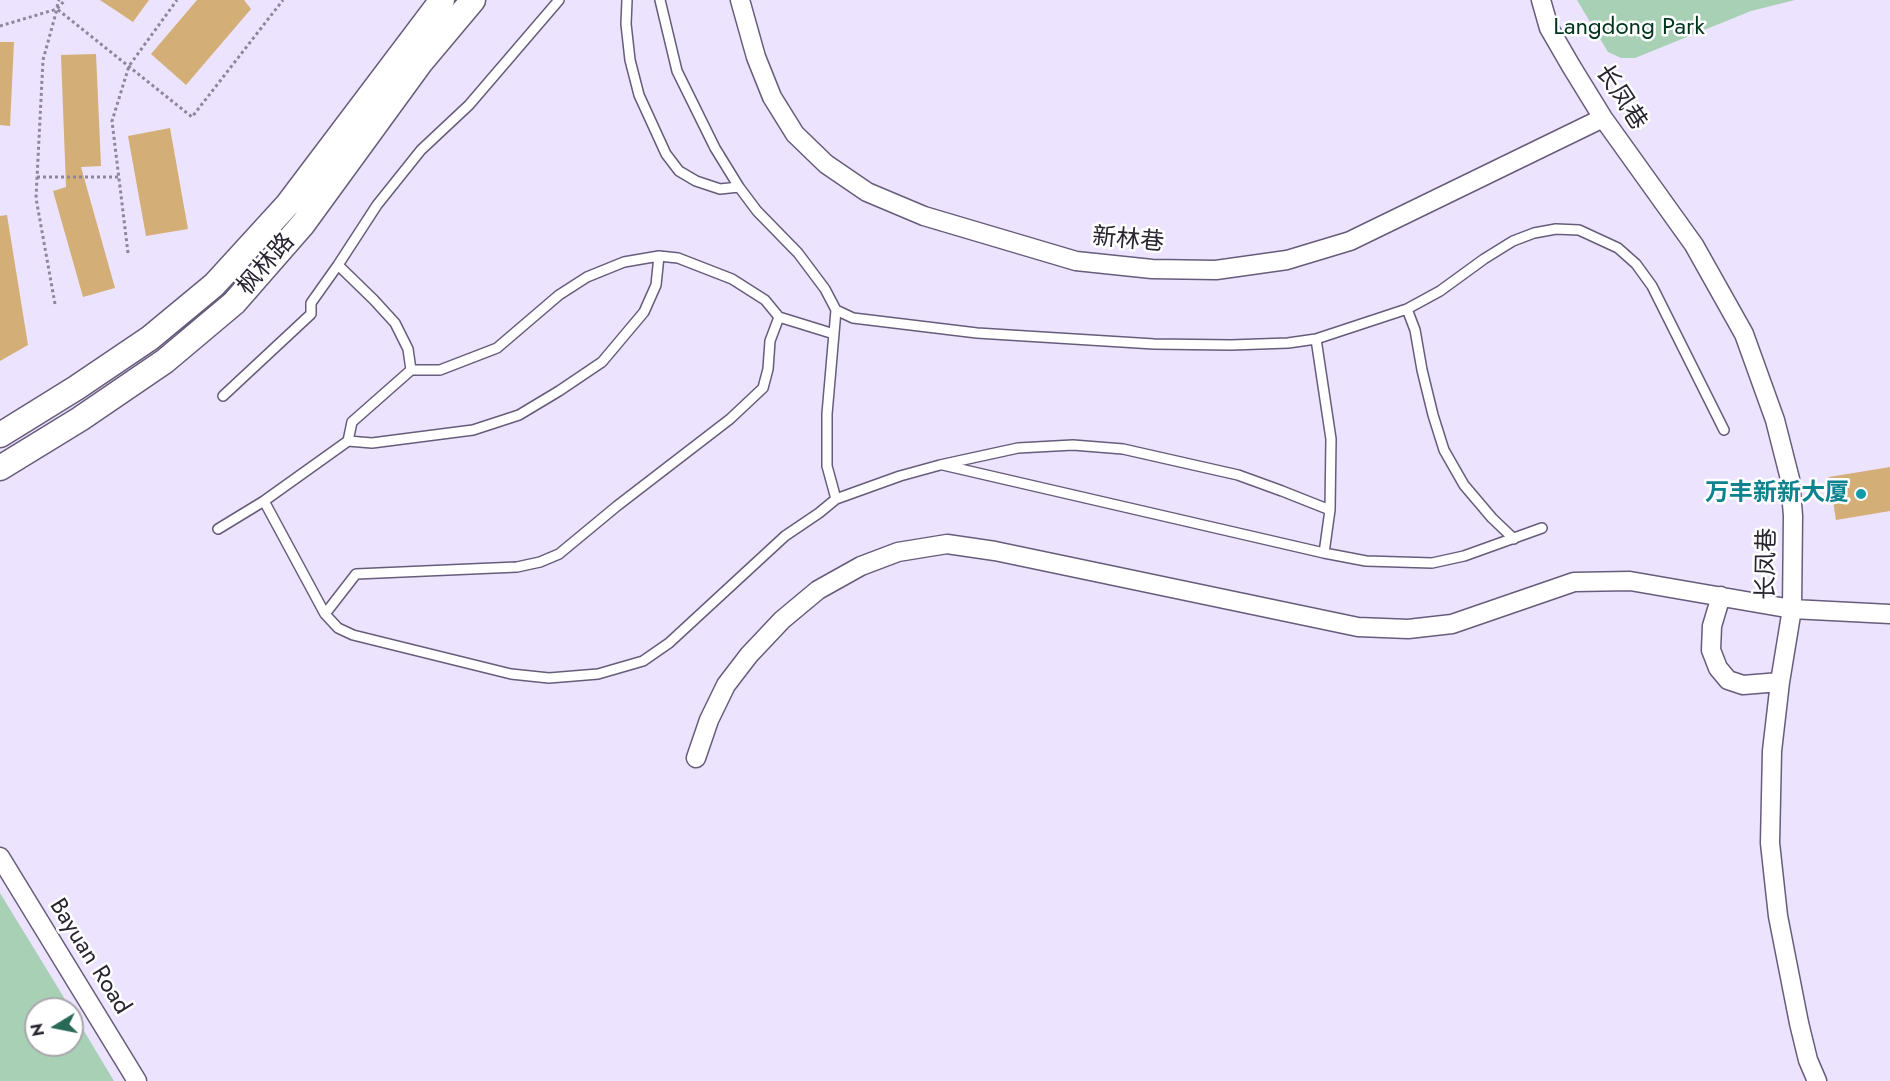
<!DOCTYPE html>
<html>
<head>
<meta charset="utf-8">
<style>
	body { margin:0 }
	#map { position:relative; width:1890px; height:1081px; overflow:hidden; background:#ece3fe; font-family:Jost,sans-serif }
	canvas { display:block }
	.north { position:absolute; left:24px; top:997px; width:60px; height:60px; box-sizing:border-box; background:#fff; border:2px solid #a9a7ac; border-radius:50%; rotate:260deg; font-size:16px; font-weight:700; line-height:24px; text-align:center; color:#282430 }
	.north::after { content:''; display:block; margin:auto; width:21px; height:27px; background:#286856; clip-path:polygon(50% 0,100% 100%,50% 72%,0 100%) }
</style>
</head>
<body>
<div id="map">
<canvas width="1890" height="1081"></canvas>
<div class="north">N</div>
</div>
<script>
const c = document.querySelector('canvas').getContext('2d');
c.lineJoin = 'round';
function fill(path, color) { c.fillStyle = color; c.fill(path, 'evenodd'); }
const shape = rows => new Path2D(rows.map(r => 'M' + r).join(''));
function strokePath(path, color, width, dash) { c.strokeStyle = color; c.lineWidth = width; c.lineCap = dash ? 'butt' : 'round'; c.setLineDash(dash || []); c.stroke(path); }
function label(font, color, halo, rows, align = 'center') {
  c.font = font + ' Jost,"Noto Sans SC",sans-serif'; c.lineWidth = 5; c.setLineDash([]); c.textBaseline = 'middle'; c.strokeStyle = halo; c.fillStyle = color; for (const [text, x, y, turn = 0] of rows) {
    c.save(); c.translate(x, y); c.rotate((+turn || 0) * Math.PI / 180); c.textAlign = isNaN(turn) ? turn : align; if (halo) c.strokeText(text, 0, 0); c.fillText(text, 0, 0); c.restore();
  }
}
fill(shape([
	[1577,0,1795,0,1751,11,1635,58,1621,58,1608,52],
	[0,893,71,1009,36,1009,36,1045,72,1045,72,1011,114,1081,0,1081]
]), '#a7d0b5');
fill(shape([
	[100,0,149,0,133,22],
	[197,0,244,0,251,9,186,85,151,54],
	[0,42,14,42,10,126,0,125],
	[96,54,101,166,81,167,115,288,83,297,53,191,66,187,61,55],
	[170,128,188,229,146,236,128,136],
	[7,215,28,345,0,361,0,216],
	[1890,467,1890,511,1836,520,1829,477]
]), '#d3ae77');
const service = shape([
	[559,0,469,105,421,150,377,205,338,265,374,300,395,323,408,349,411,370,440,370,497,348,559,295,587,277,624,262,659,256,678,258,732,279,765,300,779,317,834,334],
	[627,0,626,24,630,60,639,95,666,154,679,171,696,181,720,189,739,187],
	[660,0,677,71,715,148,739,187,757,211,798,253,825,289,836,310,827,414,827,466,836,499,900,476,940,465,1018,448,1073,445,1123,449,1238,475,1282,491,1330,510,1324,553,1366,561,1432,563,1464,556,1542,528],
	[1407,309,1415,330,1422,370,1433,415,1444,450,1464,485,1492,518,1514,539],
	[836,310,853,318,977,333,1154,344,1231,345,1288,343,1316,339,1407,309,1440,291,1484,259,1513,241,1534,233,1556,229,1579,230,1618,248,1636,264,1652,286,1724,430],
	[1316,339,1331,439,1330,510],
	[223,396,311,314,311,303,338,265],
	[348,441,352,422,411,370],
	[943,465,1324,553],
	[264,501,325,614,338,628,353,635,511,674,549,678,598,674,643,661,669,643,785,536,819,513,836,499],
	[218,529,264,501,348,441,372,443,473,430,519,415,559,391,602,362,644,312,656,285,659,256],
	[325,614,356,574,517,567,540,562,559,554,617,506,730,419,763,388,768,369,770,341,779,317]
]);
const minor = shape([
	[740,0,756,57,772,97,795,134,826,164,867,192,924,216,1076,261,1152,269,1216,270,1287,260,1350,241,1603,118],
	[1541,0,1549,28,1571,66,1603,118,1694,245,1744,334,1775,420,1790,479,1793,516,1792,609,1780,682,1772,751,1770,843,1778,916,1799,1023,1808,1060,1817,1081],
	[1721,596,1712,626,1711,650,1718,668,1728,680,1743,685,1780,682],
	[696,758,709,720,726,685,749,655,782,620,818,590,861,566,898,552,947,544,995,551,1358,627,1408,629,1452,624,1574,582,1630,581,1792,609,1890,614],
	[0,857,137,1081]
]);
const secondary = shape([
	[0,435,76,388,150,338,214,285,288,204,442,0],
	[0,468,80,419,165,361,234,303,303,224,421,62,473,0]
]);
strokePath(service, '#675c7a', 12);
strokePath(minor, '#675c7a', 21);
strokePath(secondary, '#675c7a', 27);
strokePath(shape([
	[57,7,59,0],
	[0,26,57,9,65,0],
	[37,177,119,177],
	[128,253,112,121,129,66,177,0],
	[55,304,36,198,43,60,57,9,192,117,283,0]
]), '#8e879b', 3, [3, 3]);
strokePath(service, '#fff', 9);
strokePath(minor, '#fff', 18);
strokePath(secondary, '#fff', 24);
for (const [x, y, r, color] of [
	[1861,494,6,"#0f9aa8"]
]) { const dot = new Path2D(); dot.arc(x, y, r, 0, 2 * Math.PI); c.fillStyle = color; c.fill(dot); strokePath(dot, '#fff', 2); }
label('24px', '#01351d', '#fff', [
	["Langdong Park",1629,28]
]);
label('24px', '#282430', '#fff', [
	["长凤巷",1620,98,57],
	["新林巷",1128,241,5],
	["枫林路",267,265,-49],
	["长凤巷",1768,564,-89],
	["Bayuan Road",89,957,58]
]);
label('bold 24px', '#0d838f', '#fff', [
	["万丰新新大厦",1849,494]
], 'right');
</script>
</body>
</html>
